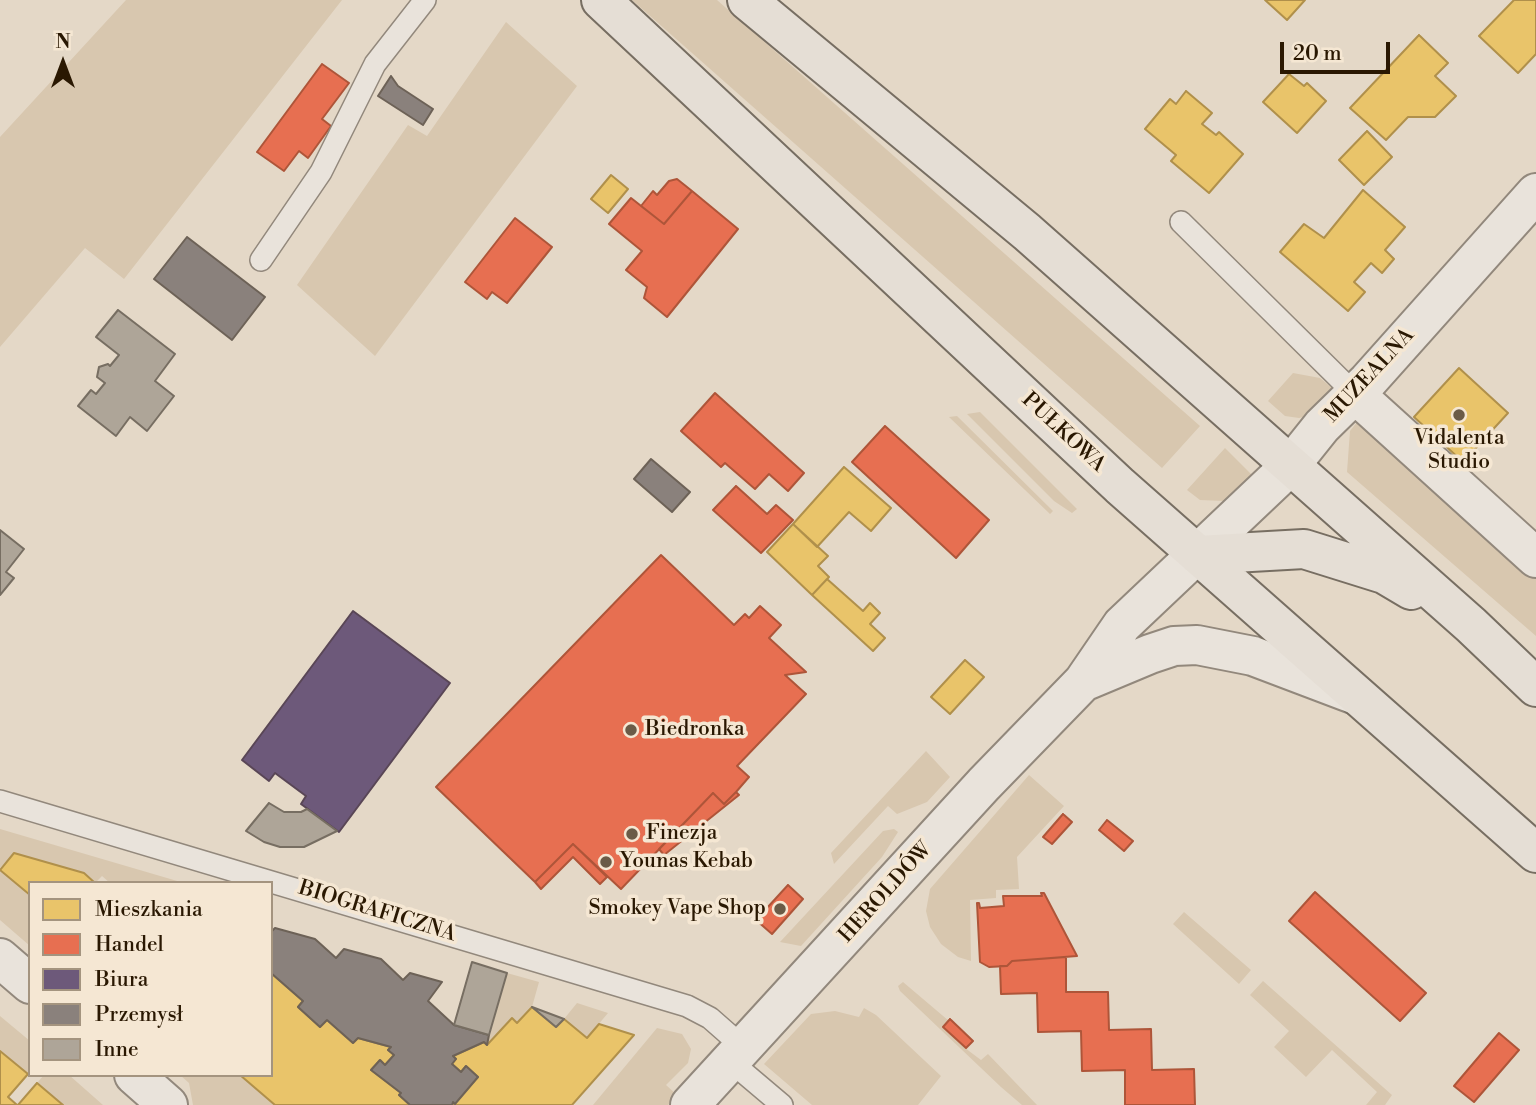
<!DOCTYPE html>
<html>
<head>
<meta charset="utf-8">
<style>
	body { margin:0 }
	#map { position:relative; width:1536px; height:1105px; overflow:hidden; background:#e4d8c7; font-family:"Libre Bodoni",serif }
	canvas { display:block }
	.legend { position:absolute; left:28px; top:881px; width:245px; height:196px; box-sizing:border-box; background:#f5e7d3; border:2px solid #a4947f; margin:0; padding:9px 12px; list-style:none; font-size:21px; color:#2a1802 }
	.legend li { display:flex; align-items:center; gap:14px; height:35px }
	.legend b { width:35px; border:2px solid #a4947f }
	.north { position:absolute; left:28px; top:28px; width:70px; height:70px; -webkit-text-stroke:5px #f5e7d3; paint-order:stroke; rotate:0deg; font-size:19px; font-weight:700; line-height:28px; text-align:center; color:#2a1802 }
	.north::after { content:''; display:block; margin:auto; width:24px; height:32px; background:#2a1802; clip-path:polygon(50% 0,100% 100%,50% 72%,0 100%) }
	.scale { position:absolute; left:1280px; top:42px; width:110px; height:32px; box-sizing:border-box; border:4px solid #2a1802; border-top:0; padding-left:9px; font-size:21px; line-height:24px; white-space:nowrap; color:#2a1802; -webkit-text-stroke:5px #f5e7d3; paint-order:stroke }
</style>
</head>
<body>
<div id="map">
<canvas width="1536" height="1105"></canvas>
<ul class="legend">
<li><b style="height:19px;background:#e9c46a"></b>Mieszkania</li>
<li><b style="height:19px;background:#e76f51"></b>Handel</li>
<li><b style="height:19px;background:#6d597a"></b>Biura</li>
<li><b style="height:19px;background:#8a817c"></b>Przemysł</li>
<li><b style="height:19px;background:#aea598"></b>Inne</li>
</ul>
<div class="north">N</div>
<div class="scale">20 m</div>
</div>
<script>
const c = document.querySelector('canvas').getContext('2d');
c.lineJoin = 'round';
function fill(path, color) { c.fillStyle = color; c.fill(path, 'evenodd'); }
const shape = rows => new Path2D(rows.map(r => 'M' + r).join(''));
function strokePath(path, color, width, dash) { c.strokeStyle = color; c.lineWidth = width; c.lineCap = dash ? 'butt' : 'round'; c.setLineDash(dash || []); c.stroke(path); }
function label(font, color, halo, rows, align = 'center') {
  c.font = font + ' "Libre Bodoni",serif'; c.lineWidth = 7; c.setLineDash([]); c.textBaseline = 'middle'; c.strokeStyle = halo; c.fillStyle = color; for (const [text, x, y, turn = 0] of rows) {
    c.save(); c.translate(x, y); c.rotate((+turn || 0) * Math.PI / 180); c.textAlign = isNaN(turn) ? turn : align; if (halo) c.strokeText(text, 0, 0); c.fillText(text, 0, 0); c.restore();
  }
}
fill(shape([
	[126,0,342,0,124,279,85,248,0,347,0,137],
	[632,0,717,0,1200,426,1162,468],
	[506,22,577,86,375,356,297,285,408,125,427,136],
	[1293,373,1320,378,1336,391,1312,415,1299,418,1285,416,1268,401],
	[980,412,1077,509,1072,513,1054,501,967,414],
	[957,416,1053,511,1050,514,949,417],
	[1361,417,1536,572,1536,636,1347,472,1350,431],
	[1225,448,1253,476,1225,501,1200,500,1187,490],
	[926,751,950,777,927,802,897,814,888,806,834,864,831,853],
	[1029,775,1064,806,1017,857,1019,889,996,890,996,898,970,900,971,961,958,957,941,944,930,927,926,911,930,889],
	[0,829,184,883,110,883,102,876,95,883,84,873,14,853,0,868],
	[894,829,898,832,882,857,801,946,780,942,883,831],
	[0,870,30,895,30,946,0,920],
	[1184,912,1251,970,1239,984,1173,924],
	[507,973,539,982,532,1007,517,1023,512,1018,487,1045],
	[1263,981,1392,1095,1385,1105,1366,1105,1377,1092,1332,1050,1306,1077,1274,1047,1289,1031,1250,995],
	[903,982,949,1021,944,1027,969,1051,981,1060,988,1054,1037,1105,1022,1105,1001,1087,900,991,898,986],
	[577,1003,608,1013,587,1038,564,1019],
	[864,1008,876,1015,941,1076,918,1105,812,1105,764,1064,811,1014,835,1011,859,1017],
	[0,1016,30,1041,28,1074,0,1051],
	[657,1028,682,1034,691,1049,688,1063,666,1085,677,1095,668,1105,593,1105],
	[44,1075,69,1075,103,1105,63,1105,37,1083],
	[180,1075,240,1075,275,1105,193,1105,189,1083]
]), '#d8c7af');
const homes = shape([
	[1265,0,1305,0,1287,20,1265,0],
	[1514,0,1536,0,1536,54,1518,73,1479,36,1514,0],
	[1419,35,1448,63,1435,76,1456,96,1435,117,1408,117,1386,140,1350,108,1419,35],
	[1289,74,1304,86,1307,83,1326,101,1297,133,1263,102,1289,74],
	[1186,91,1212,113,1202,124,1216,135,1219,132,1243,154,1209,193,1171,161,1176,155,1145,129,1170,99,1176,104,1186,91],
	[1367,131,1392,157,1364,185,1339,160,1367,131],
	[611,175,628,189,608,213,591,199,611,175],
	[1363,190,1405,227,1385,250,1394,259,1382,273,1371,263,1354,282,1365,292,1348,311,1280,252,1304,224,1324,238,1363,190],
	[1459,368,1508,413,1463,462,1414,417,1459,368],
	[844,467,891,508,871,531,849,512,817,547,793,524,844,467],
	[793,524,828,556,818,566,829,577,812,595,767,552,793,524],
	[827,579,863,611,870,603,880,613,870,624,885,638,873,651,812,595,827,579],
	[965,660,984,677,950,714,931,697,965,660],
	[14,853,84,873,95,883,30,883,30,895,0,870,14,853],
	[271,973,303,1001,298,1007,320,1027,327,1020,353,1043,358,1038,391,1047,388,1050,394,1055,385,1065,380,1060,371,1070,401,1093,399,1095,410,1105,275,1105,240,1075,271,1075,271,973],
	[532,1007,556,1027,564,1019,587,1038,599,1024,634,1035,572,1105,452,1105,478,1077,466,1066,461,1072,452,1064,456,1059,453,1056,484,1042,487,1045,512,1018,517,1023,532,1007],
	[0,1051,28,1074,8,1097,17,1105,0,1105,0,1051],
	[37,1083,63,1105,18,1105,37,1083]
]);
fill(homes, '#e9c46a');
strokePath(homes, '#b0904b', 2);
const shops = shape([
	[322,64,349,83,322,119,331,126,308,158,299,151,284,171,257,152,322,64],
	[677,179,692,191,664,224,641,206,653,191,657,195,669,181,677,179],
	[692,191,738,229,667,317,644,298,647,287,626,270,642,251,609,224,631,198,664,224,692,191],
	[515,218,552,247,507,303,492,292,487,299,465,282,515,218],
	[715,393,804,473,788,491,769,474,755,489,725,463,721,467,681,431,715,393],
	[885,426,989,520,956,558,852,462,885,426],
	[736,486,767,514,776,505,793,520,761,553,713,510,736,486],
	[661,555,734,625,745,614,749,618,760,606,781,625,769,638,806,672,785,675,806,694,737,766,749,777,736,792,724,804,713,793,621,889,573,844,535,882,436,787,661,555],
	[736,792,739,795,664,855,659,849,713,793,724,804,736,792],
	[1063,814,1072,822,1052,844,1043,837,1063,814],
	[1107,820,1133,841,1124,851,1099,830,1107,820],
	[573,844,607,877,600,884,573,857,541,889,535,882,573,844],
	[788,885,803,899,772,934,756,920,788,885],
	[1315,892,1426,993,1400,1021,1289,921,1315,892],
	[1041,893,1044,893,1077,956,1012,961,1007,966,989,967,980,962,977,903,979,903,980,908,1004,906,1003,896,1042,896,1041,893],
	[1066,957,1066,992,1108,992,1109,1030,1151,1029,1152,1070,1194,1069,1195,1105,1125,1105,1125,1070,1082,1071,1081,1031,1038,1032,1037,993,1001,994,1000,966,1007,966,1012,961,1066,957],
	[950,1019,973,1041,966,1048,943,1027,950,1019],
	[1499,1033,1519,1050,1474,1102,1454,1086,1499,1033]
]);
fill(shops, '#e76f51');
strokePath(shops, '#ae5539', 2);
const offices = shape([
	[353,611,450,683,339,832,301,804,306,796,275,773,269,781,242,760,353,611]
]);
fill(offices, '#6d597a');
strokePath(offices, '#594656', 2);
const industry = shape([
	[391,76,398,86,433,109,423,125,378,96,391,76],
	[187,237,265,297,232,340,154,279,187,237],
	[651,459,690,492,672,512,634,479,651,459],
	[275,928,315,939,336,958,344,949,381,959,403,980,410,973,442,982,428,1001,454,1025,489,1035,487,1045,484,1042,453,1056,456,1059,452,1064,461,1072,466,1066,478,1077,455,1104,453,1102,452,1105,410,1105,399,1095,401,1093,371,1070,380,1060,385,1065,394,1055,388,1050,391,1047,358,1038,353,1043,327,1020,320,1027,298,1007,303,1001,271,973,271,932,275,928]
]);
fill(industry, '#8a817c');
strokePath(industry, '#6d6257', 2);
const building = shape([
	[118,310,175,354,155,381,174,396,147,431,130,417,116,436,78,406,91,390,96,394,105,383,97,377,99,367,108,364,110,366,119,355,96,337,118,310],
	[0,530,24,549,6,572,14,578,0,595,0,530],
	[269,803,284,812,301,812,307,809,337,831,304,847,280,847,264,842,246,831,269,803],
	[472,962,507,973,489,1035,454,1025,472,962],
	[532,1007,564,1019,556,1027,532,1007]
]);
fill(building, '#aea598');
strokePath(building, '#776e62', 2);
const service = shape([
	[1181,222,1355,394],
	[261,260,321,172,375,64,425,0],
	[0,801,687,1006,710,1018,743,1047],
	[730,1061,782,1105]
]);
const minor = shape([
	[1355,394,1536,558],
	[1083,682,1150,654,1174,646,1197,645,1253,656,1356,695],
	[0,958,30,984],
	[134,1075,168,1105],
	[690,1105,984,784,1083,682,1122,625,1290,466,1322,426,1368,381,1536,193]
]);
const trunk = shape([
	[601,0,1120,486,1536,853],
	[747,0,1027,232,1471,625,1536,687],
	[1198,555,1304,549,1384,574,1411,590]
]);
strokePath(service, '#92887c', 24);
strokePath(minor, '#92887c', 42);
strokePath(trunk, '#776e62', 42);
strokePath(service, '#e9e3db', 21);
strokePath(minor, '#e9e3db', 38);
strokePath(trunk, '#e5ded5', 38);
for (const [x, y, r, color] of [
	[1459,415,7,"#6b5b47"],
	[631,730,7,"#6b5b47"],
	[632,834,7,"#6b5b47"],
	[606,862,7,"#6b5b47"],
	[780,909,7,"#6b5b47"]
]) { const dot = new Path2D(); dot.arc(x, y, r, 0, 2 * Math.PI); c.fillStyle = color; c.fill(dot); strokePath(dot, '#f5e7d3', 2.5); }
label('21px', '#2a1802', '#f5e7d3', [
	["MUZEALNA",1370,376,-47],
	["PUŁKOWA",1063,433,43],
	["HEROLDÓW",886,893,-48],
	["BIOGRAFICZNA",377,912,17]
]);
label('21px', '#2a1802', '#f5e7d3', [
	["Vidalenta",1459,439,"center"],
	["Studio",1459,463,"center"],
	["Biedronka",645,730],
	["Finezja",646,834],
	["Younas Kebab",620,862],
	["Smokey Vape Shop",766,909,"right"]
], 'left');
</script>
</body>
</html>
